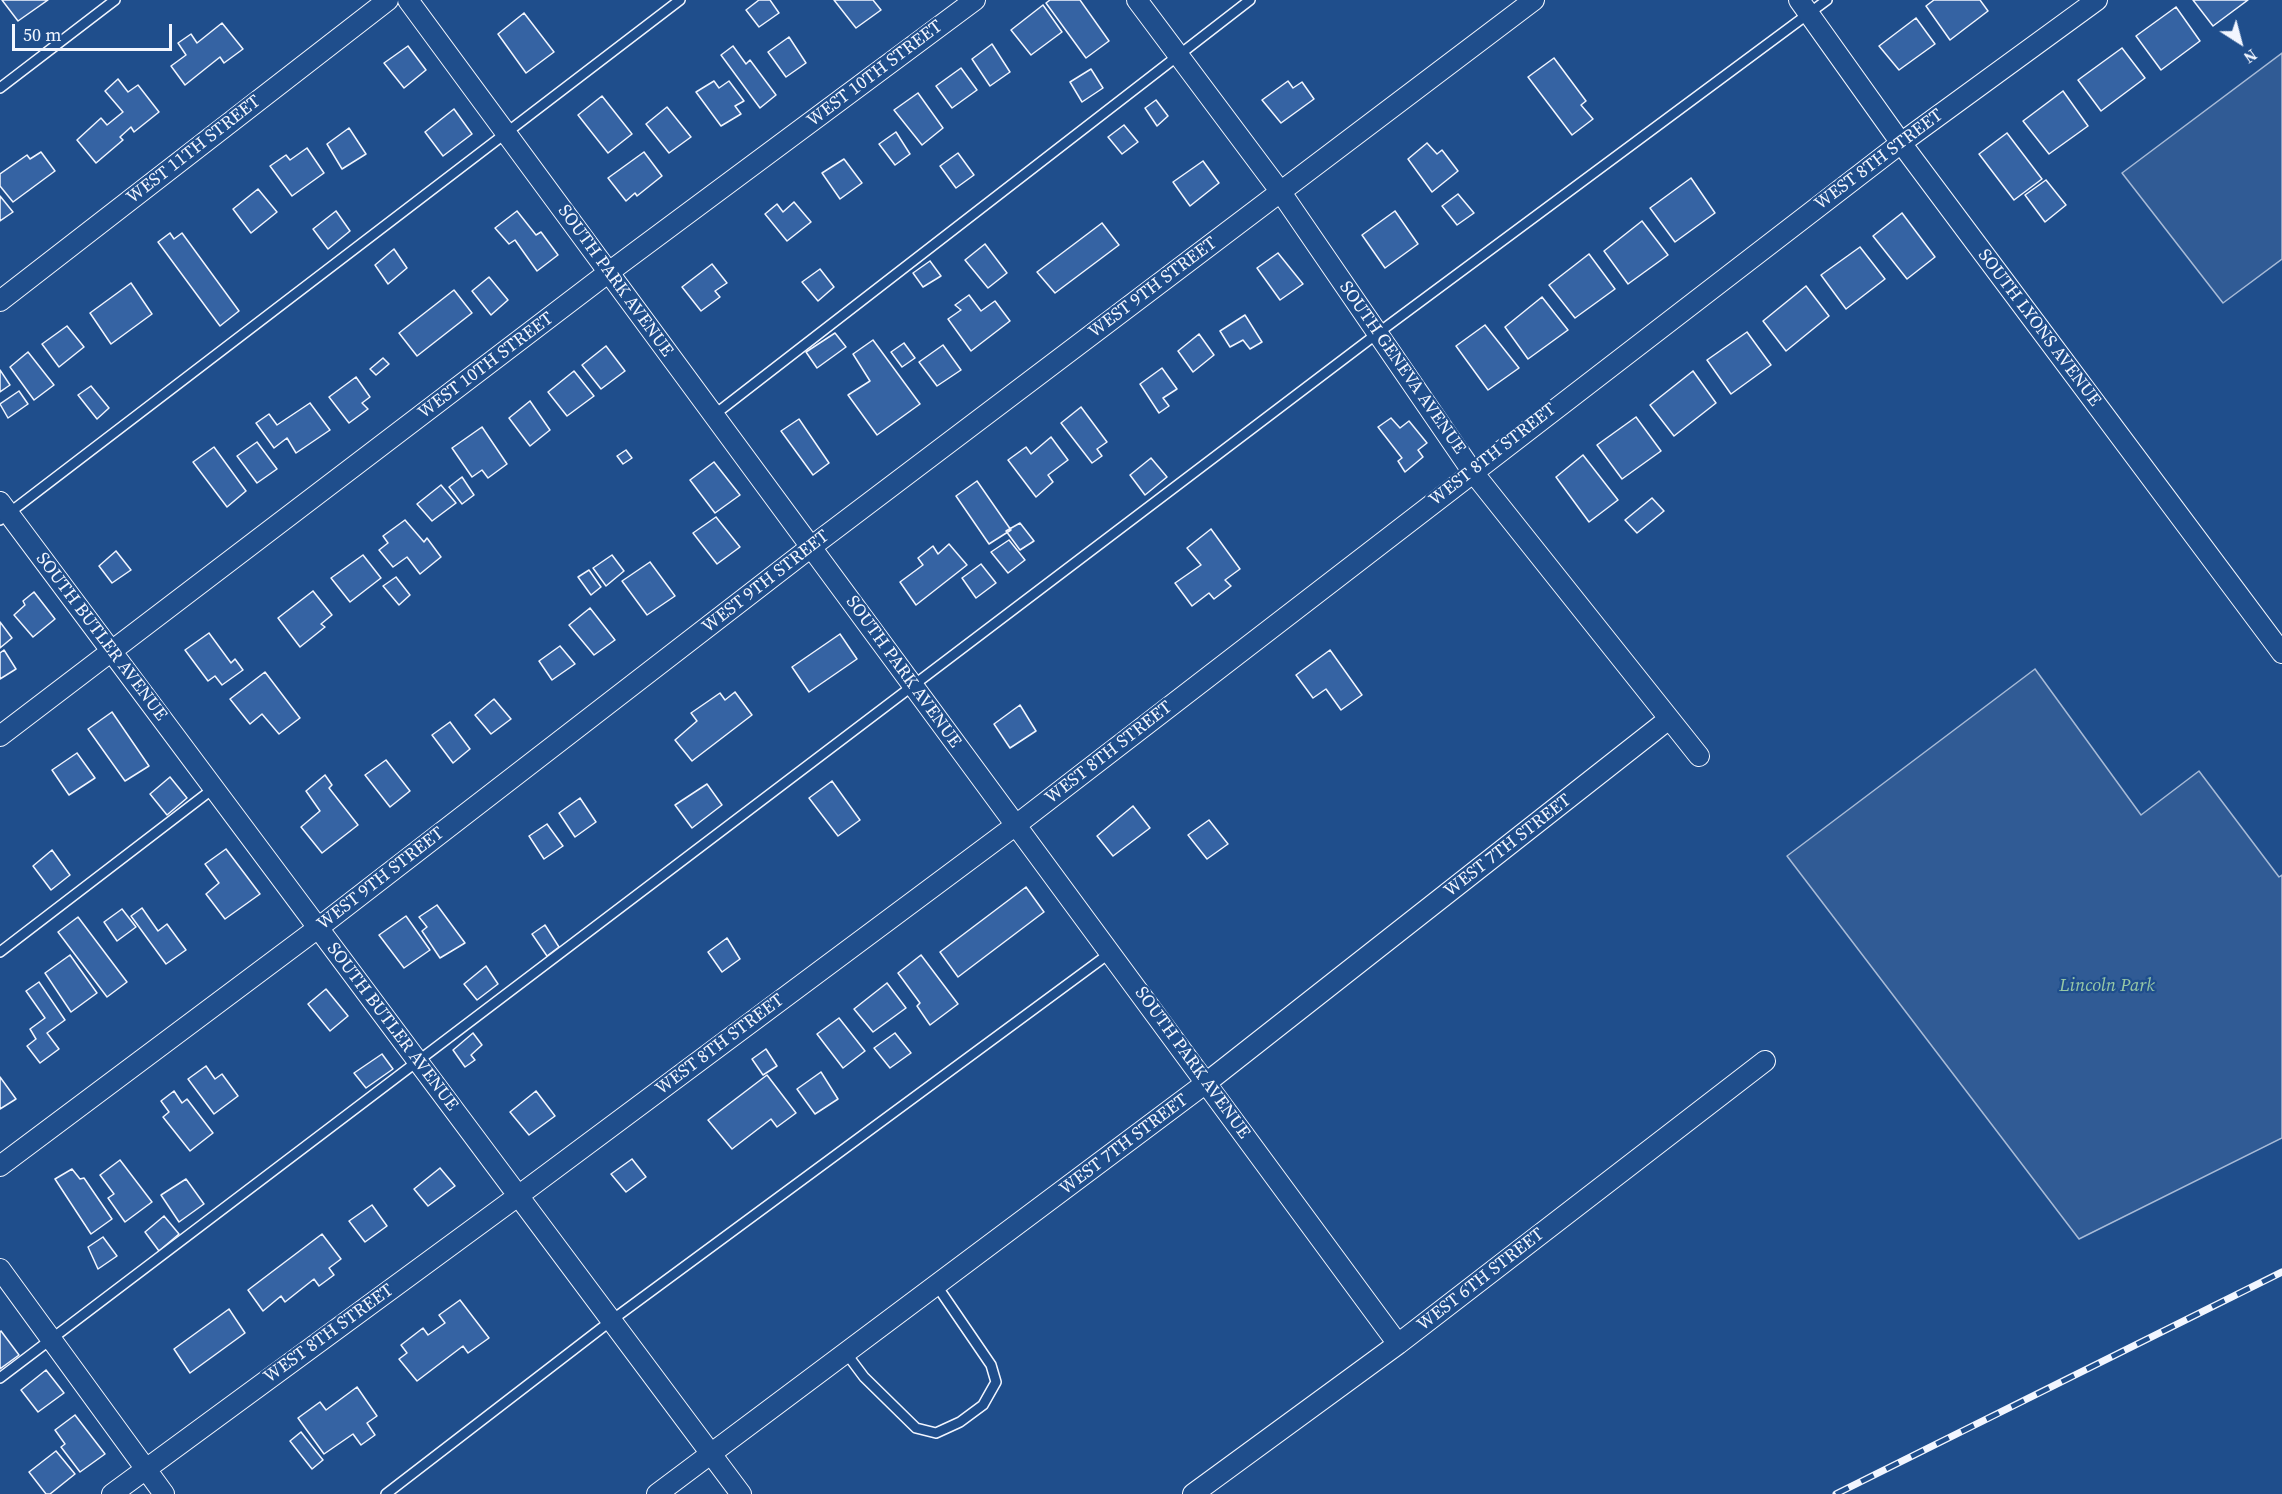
<!DOCTYPE html>
<html>
<head>
<meta charset="utf-8">
<style>
	body { margin:0 }
	#map { position:relative; width:2282px; height:1494px; overflow:hidden; background:#1f4e8c; font-family:"Source Serif 4",serif }
	canvas { display:block }
	.north { position:absolute; left:2210px; top:12px; width:60px; height:60px; -webkit-text-stroke:4px #1f4e8c; paint-order:stroke; rotate:144deg; font-size:16px; font-weight:700; line-height:24px; text-align:center; color:#f2f6ff }
	.north::after { content:''; display:block; margin:auto; width:21px; height:27px; background:#f2f6ff; clip-path:polygon(50% 0,100% 100%,50% 72%,0 100%) }
	.scale { position:absolute; left:12px; top:24px; width:160px; height:27px; box-sizing:border-box; border:3px solid #f2f6ff; border-top:0; padding-left:8px; font-size:18px; line-height:21px; white-space:nowrap; color:#f2f6ff; -webkit-text-stroke:4px #1f4e8c; paint-order:stroke }
</style>
</head>
<body>
<div id="map">
<canvas width="2282" height="1494"></canvas>
<div class="north">N</div>
<div class="scale">50 m</div>
</div>
<script>
const c = document.querySelector('canvas').getContext('2d');
c.lineJoin = 'round';
function fill(path, color) { c.fillStyle = color; c.fill(path, 'evenodd'); }
const shape = rows => new Path2D(rows.map(r => 'M' + r).join(''));
function strokePath(path, color, width, dash) { c.strokeStyle = color; c.lineWidth = width; c.lineCap = dash ? 'butt' : 'round'; c.setLineDash(dash || []); c.stroke(path); }
function label(font, color, halo, rows, align = 'center') {
  c.font = font + ' "Source Serif 4",serif'; c.lineWidth = 4.5; c.setLineDash([]); c.textBaseline = 'middle'; c.strokeStyle = halo; c.fillStyle = color; for (const [text, x, y, turn = 0] of rows) {
    c.save(); c.translate(x, y); c.rotate((+turn || 0) * Math.PI / 180); c.textAlign = isNaN(turn) ? turn : align; if (halo) c.strokeText(text, 0, 0); c.fillText(text, 0, 0); c.restore();
  }
}
const built = shape([
	[2282,53,2282,259,2223,303,2122,173,2282,53],
	[2035,669,2141,815,2199,771,2279,877,2282,875,2282,1138,2079,1239,1787,856,2035,669]
]);
fill(built, '#305b95');
strokePath(built, '#a8bbd7', 1.5);
const building = shape([
	[2,0,48,0,18,21,2,0],
	[759,0,770,0,779,13,759,27,746,10,759,0],
	[834,0,873,0,881,10,856,28,834,0],
	[1050,0,1080,0,1109,41,1086,58,1046,3,1050,0],
	[1934,0,1980,0,1988,11,1950,40,1926,6,1934,0],
	[2193,0,2248,0,2213,26,2193,0],
	[1043,5,1062,32,1031,55,1011,30,1043,5],
	[2176,7,2200,41,2161,70,2136,36,2176,7],
	[524,13,554,52,526,73,498,34,524,13],
	[1916,18,1935,44,1899,70,1879,46,1916,18],
	[222,23,243,49,224,63,220,57,185,85,171,66,186,55,178,43,191,34,197,43,222,23],
	[789,37,806,63,786,77,768,52,789,37],
	[992,44,1010,72,990,86,972,59,992,44],
	[408,46,426,70,404,88,384,63,408,46],
	[733,46,746,64,750,60,776,95,760,108,721,55,733,46],
	[2122,48,2145,78,2101,111,2078,80,2122,48],
	[1554,58,1586,101,1581,105,1593,119,1572,135,1528,77,1554,58],
	[961,68,977,90,952,108,936,86,961,68],
	[1091,69,1103,88,1082,102,1070,82,1091,69],
	[118,79,128,92,138,85,159,112,134,132,131,127,120,137,123,140,96,163,77,140,101,118,107,125,123,112,105,91,118,79],
	[714,81,719,88,729,81,744,101,735,106,741,114,721,126,696,92,714,81],
	[1288,81,1293,88,1302,82,1314,99,1281,123,1262,100,1288,81],
	[2063,91,2088,126,2049,154,2023,121,2063,91],
	[918,93,943,128,922,145,894,110,918,93],
	[602,96,632,134,608,153,578,115,602,96],
	[1156,100,1168,116,1157,126,1145,108,1156,100],
	[667,107,691,137,669,153,646,124,667,107],
	[454,109,472,134,443,156,425,132,454,109],
	[1124,125,1138,142,1122,154,1108,137,1124,125],
	[349,128,366,154,342,169,327,144,349,128],
	[896,132,910,154,895,165,879,144,896,132],
	[2007,133,2042,179,2014,200,1979,154,2007,133],
	[1427,143,1437,154,1442,150,1458,171,1432,192,1408,159,1427,143],
	[307,148,324,173,292,196,270,166,286,155,290,160,307,148],
	[41,152,55,171,13,202,0,186,0,174,27,155,30,159,41,152],
	[644,152,662,176,637,196,635,193,626,201,608,178,644,152],
	[958,153,974,175,956,188,940,166,958,153],
	[844,159,862,183,840,199,822,173,844,159],
	[1203,161,1219,183,1190,206,1173,182,1203,161],
	[1691,178,1715,213,1675,242,1650,208,1691,178],
	[2046,180,2066,205,2045,222,2025,195,2046,180],
	[258,189,277,212,251,233,233,209,258,189],
	[1458,194,1474,213,1457,225,1442,206,1458,194],
	[0,196,13,212,0,221,0,196],
	[794,202,811,222,787,241,765,214,777,204,783,212,794,202],
	[336,211,350,231,328,249,313,229,336,211],
	[517,211,536,235,541,232,558,255,537,271,515,240,509,244,495,228,517,211],
	[1395,211,1418,244,1385,268,1362,235,1395,211],
	[1902,213,1935,257,1907,279,1873,236,1902,213],
	[1642,221,1668,255,1628,284,1604,251,1642,221],
	[1102,223,1119,245,1055,293,1037,272,1102,223],
	[170,233,174,239,182,233,239,311,220,326,158,242,170,233],
	[985,244,1007,273,988,288,965,260,985,244],
	[1860,247,1885,279,1846,309,1821,275,1860,247],
	[394,249,407,268,388,284,375,265,394,249],
	[1278,253,1303,284,1280,300,1257,268,1278,253],
	[1589,254,1615,289,1575,318,1549,285,1589,254],
	[930,261,941,276,923,287,913,273,930,261],
	[712,264,727,283,715,291,720,297,701,311,682,287,712,264],
	[820,269,834,287,818,301,802,282,820,269],
	[489,277,508,300,491,315,472,291,489,277],
	[131,283,152,314,111,344,90,313,131,283],
	[1806,286,1829,316,1786,351,1763,321,1806,286],
	[454,290,472,313,417,356,399,333,454,290],
	[969,295,981,311,995,301,1010,321,971,351,948,319,961,310,955,305,969,295],
	[1542,297,1568,330,1528,359,1505,327,1542,297],
	[1245,315,1262,342,1250,349,1243,340,1230,347,1220,331,1245,315],
	[1485,325,1519,368,1488,390,1456,346,1485,325],
	[67,326,84,347,59,367,42,344,67,326],
	[1747,332,1771,365,1731,394,1707,360,1747,332],
	[835,333,846,347,817,368,806,352,835,333],
	[1199,334,1214,355,1193,372,1178,351,1199,334],
	[873,340,920,404,877,435,848,395,870,381,853,354,873,340],
	[904,343,915,358,902,367,891,352,904,343],
	[943,345,961,370,937,386,919,362,943,345],
	[606,346,625,371,601,389,582,365,606,346],
	[28,352,54,385,34,400,10,367,28,352],
	[383,358,389,364,376,375,370,369,383,358],
	[1162,368,1177,389,1163,398,1169,406,1159,413,1140,384,1162,368],
	[0,370,10,385,0,392,0,370],
	[574,371,594,396,567,416,548,392,574,371],
	[1693,371,1716,403,1674,436,1650,405,1693,371],
	[356,377,370,397,362,403,368,409,349,423,329,397,356,377],
	[91,386,109,408,97,419,78,395,91,386],
	[19,391,28,404,8,418,0,404,19,391],
	[530,401,550,430,530,446,509,418,530,401],
	[310,403,330,430,296,453,287,438,274,448,256,423,269,414,277,425,310,403],
	[1081,407,1107,442,1097,449,1102,456,1092,463,1061,423,1081,407],
	[1636,417,1661,451,1622,479,1597,445,1636,417],
	[1391,418,1400,428,1409,421,1427,443,1418,450,1423,457,1405,472,1398,461,1402,458,1378,427,1391,418],
	[799,419,829,463,813,475,781,431,799,419],
	[482,427,507,464,488,478,482,470,472,477,452,448,482,427],
	[1051,437,1068,460,1048,475,1053,482,1036,497,1008,460,1026,447,1031,454,1051,437],
	[257,442,277,469,257,483,237,456,257,442],
	[214,447,246,491,227,507,193,462,214,447],
	[626,450,632,458,623,464,617,456,626,450],
	[1583,455,1618,500,1589,522,1556,477,1583,455],
	[1151,458,1167,477,1145,495,1130,475,1151,458],
	[714,462,740,495,715,513,690,480,714,462],
	[462,477,474,495,462,504,449,487,462,477],
	[977,481,1011,530,989,544,956,496,977,481],
	[441,485,456,503,432,521,417,504,441,485],
	[1652,498,1664,511,1637,533,1625,520,1652,498],
	[716,517,740,547,717,564,693,533,716,517],
	[405,520,424,542,427,538,441,557,420,574,407,557,393,567,379,550,388,543,383,536,405,520],
	[1020,523,1034,541,1020,550,1006,531,1020,523],
	[1211,529,1240,569,1225,580,1231,586,1214,599,1209,593,1192,606,1175,583,1201,565,1187,548,1211,529],
	[1009,540,1025,560,1008,573,991,552,1009,540],
	[949,544,967,565,916,605,900,582,923,565,918,558,933,546,938,554,949,544],
	[116,551,131,570,112,583,99,566,116,551],
	[363,555,381,578,350,602,331,578,363,555],
	[612,555,624,571,606,586,593,568,612,555],
	[650,562,675,596,647,615,622,581,650,562],
	[981,564,996,583,976,598,962,578,981,564],
	[589,570,601,587,591,595,578,577,589,570],
	[396,577,410,595,399,605,383,586,396,577],
	[313,591,332,615,321,624,325,627,300,647,278,618,313,591],
	[34,592,55,619,33,637,14,615,25,605,23,601,34,592],
	[590,608,615,640,594,655,569,625,590,608],
	[0,622,12,638,0,648,0,622],
	[209,633,231,663,235,659,243,670,222,685,215,676,208,681,185,650,209,633],
	[840,634,857,659,809,692,792,667,840,634],
	[560,646,575,664,552,680,539,661,560,646],
	[4,650,16,669,0,679,0,653,4,650],
	[1330,650,1362,695,1341,710,1326,689,1313,698,1296,675,1330,650],
	[265,672,300,718,279,734,262,714,250,724,230,699,265,672],
	[735,692,752,715,692,761,675,740,697,721,691,713,720,693,725,700,735,692],
	[494,699,511,719,491,734,475,715,494,699],
	[1020,705,1036,731,1010,748,994,724,1020,705],
	[112,712,149,766,125,781,88,729,112,712],
	[450,722,470,749,453,763,432,735,450,722],
	[77,753,95,778,69,795,52,770,77,753],
	[386,760,410,791,390,807,365,775,386,760],
	[325,775,332,785,329,788,358,825,322,853,301,827,320,811,306,791,325,775],
	[170,777,187,798,167,815,150,794,170,777],
	[832,781,860,820,838,836,809,798,832,781],
	[707,784,722,805,692,828,675,805,707,784],
	[580,798,596,822,575,837,559,813,580,798],
	[1133,806,1150,828,1113,856,1097,836,1133,806],
	[1209,820,1228,844,1207,859,1188,835,1209,820],
	[547,824,563,846,544,859,529,836,547,824],
	[226,849,260,894,225,919,206,894,219,883,205,864,226,849],
	[52,850,70,875,51,890,33,866,52,850],
	[1026,887,1044,912,958,977,940,952,1026,887],
	[437,905,465,943,440,958,422,931,427,927,419,917,437,905],
	[142,908,158,931,167,924,186,950,166,964,131,916,142,908],
	[122,909,136,927,117,941,104,922,122,909],
	[406,916,430,950,404,968,379,935,406,916],
	[78,917,127,982,107,997,58,932,78,917],
	[545,925,559,947,547,956,532,934,545,925],
	[727,938,740,959,722,972,708,952,727,938],
	[70,955,97,993,71,1012,45,973,70,955],
	[921,955,958,1004,930,1025,917,1006,920,1003,898,973,921,955],
	[486,966,498,984,477,1000,464,984,486,966],
	[39,982,65,1020,47,1033,59,1049,40,1063,27,1046,36,1039,30,1029,45,1018,26,991,39,982],
	[887,983,906,1008,873,1032,854,1009,887,983],
	[326,989,348,1016,330,1031,308,1004,326,989],
	[839,1018,865,1051,843,1068,817,1034,839,1018],
	[473,1033,482,1045,471,1055,475,1060,465,1067,453,1050,473,1033],
	[895,1033,911,1053,890,1068,874,1048,895,1033],
	[766,1049,777,1066,763,1075,752,1059,766,1049],
	[382,1054,393,1069,366,1088,354,1073,382,1054],
	[206,1066,215,1079,222,1074,238,1096,214,1114,188,1079,206,1066],
	[821,1072,838,1099,815,1114,797,1089,821,1072],
	[767,1075,796,1113,777,1127,771,1119,732,1149,708,1120,767,1075],
	[0,1077,16,1099,0,1109,0,1077],
	[174,1091,182,1103,187,1099,213,1133,190,1151,163,1117,169,1112,161,1101,174,1091],
	[536,1091,555,1116,529,1135,510,1112,536,1091],
	[632,1159,646,1177,626,1192,611,1174,632,1159],
	[120,1160,152,1202,125,1222,108,1198,114,1194,100,1175,120,1160],
	[440,1168,455,1186,428,1206,414,1189,440,1168],
	[72,1169,80,1179,84,1178,112,1219,91,1234,55,1179,72,1169],
	[186,1179,204,1204,179,1222,161,1195,186,1179],
	[372,1205,387,1226,365,1242,349,1221,372,1205],
	[164,1216,179,1234,159,1251,145,1232,164,1216],
	[322,1234,341,1259,329,1268,334,1275,319,1286,314,1279,285,1302,281,1296,263,1311,248,1290,322,1234],
	[103,1237,117,1256,98,1269,88,1247,103,1237],
	[460,1300,489,1338,468,1353,463,1346,417,1381,399,1359,407,1353,401,1345,423,1328,428,1335,445,1323,439,1315,460,1300],
	[229,1309,245,1333,190,1373,174,1349,229,1309],
	[1,1331,19,1355,0,1369,0,1332,1,1331],
	[46,1370,64,1393,38,1412,21,1390,46,1370],
	[357,1387,377,1416,367,1423,375,1435,361,1445,353,1434,324,1454,298,1418,320,1402,326,1410,357,1387],
	[75,1415,105,1454,80,1472,61,1447,65,1444,55,1430,75,1415],
	[301,1432,323,1460,312,1469,290,1441,301,1432],
	[56,1451,75,1474,50,1494,46,1494,29,1472,56,1451]
]);
fill(building, '#3563a3');
strokePath(building, '#f2f6ff', 1.5);
const lane = shape([
	[0,88,115,0],
	[714,415,1250,0],
	[0,520,680,0],
	[0,952,214,788],
	[846,1353,864,1377,916,1428,936,1433,960,1422,983,1405,996,1382,991,1365,937,1286],
	[0,1378,1378,333,1827,0],
	[386,1494,612,1320,1110,953]
]);
const street = shape([
	[408,0,1398,1344],
	[1137,0,1280,191,1472,471,1699,756],
	[1799,0,1901,143,2282,653],
	[0,301,388,0],
	[0,502,741,1494],
	[0,736,609,272,975,0],
	[0,1166,318,928,811,547,1534,0],
	[0,1269,164,1494],
	[112,1494,518,1196,1016,825,1901,143,2097,0],
	[657,1494,1206,1083,1669,719],
	[1193,1494,1398,1344,1765,1061]
]);
strokePath(lane, '#f2f6ff', 12);
strokePath(street, '#f2f6ff', 22);
strokePath(lane, '#1f4e8c', 9);
strokePath(street, '#1f4e8c', 20);
const rail = shape([
	[1836,1494,2282,1272]
]);
strokePath(rail, '#f2f6ff', 7);
strokePath(rail, '#1f4e8c', 4.5, [14]);
label('18px', '#f2f6ff', '#1f4e8c', [
	["WEST 10TH STREET",875,74,-37],
	["WEST 11TH STREET",194,150,-38],
	["WEST 8TH STREET",1879,160,-37],
	["SOUTH PARK AVENUE",615,281,54],
	["WEST 9TH STREET",1153,288,-37],
	["SOUTH LYONS AVENUE",2039,328,53],
	["WEST 10TH STREET",486,366,-37],
	["SOUTH GENEVA AVENUE",1402,368,55],
	["WEST 8TH STREET",1493,455,-38],
	["WEST 9TH STREET",766,582,-38],
	["SOUTH BUTLER AVENUE",101,637,53],
	["SOUTH PARK AVENUE",903,672,54],
	["WEST 8TH STREET",1109,753,-38],
	["WEST 7TH STREET",1508,846,-38],
	["WEST 9TH STREET",381,879,-38],
	["SOUTH BUTLER AVENUE",392,1027,53],
	["WEST 8TH STREET",720,1045,-37],
	["SOUTH PARK AVENUE",1192,1063,54],
	["WEST 7TH STREET",1124,1145,-37],
	["WEST 6TH STREET",1481,1280,-38],
	["WEST 8TH STREET",329,1334,-36]
]);
label('italic 18px', '#97c8a6', '#1f4e8c', [
	["Lincoln Park",2107,986]
]);
</script>
</body>
</html>
